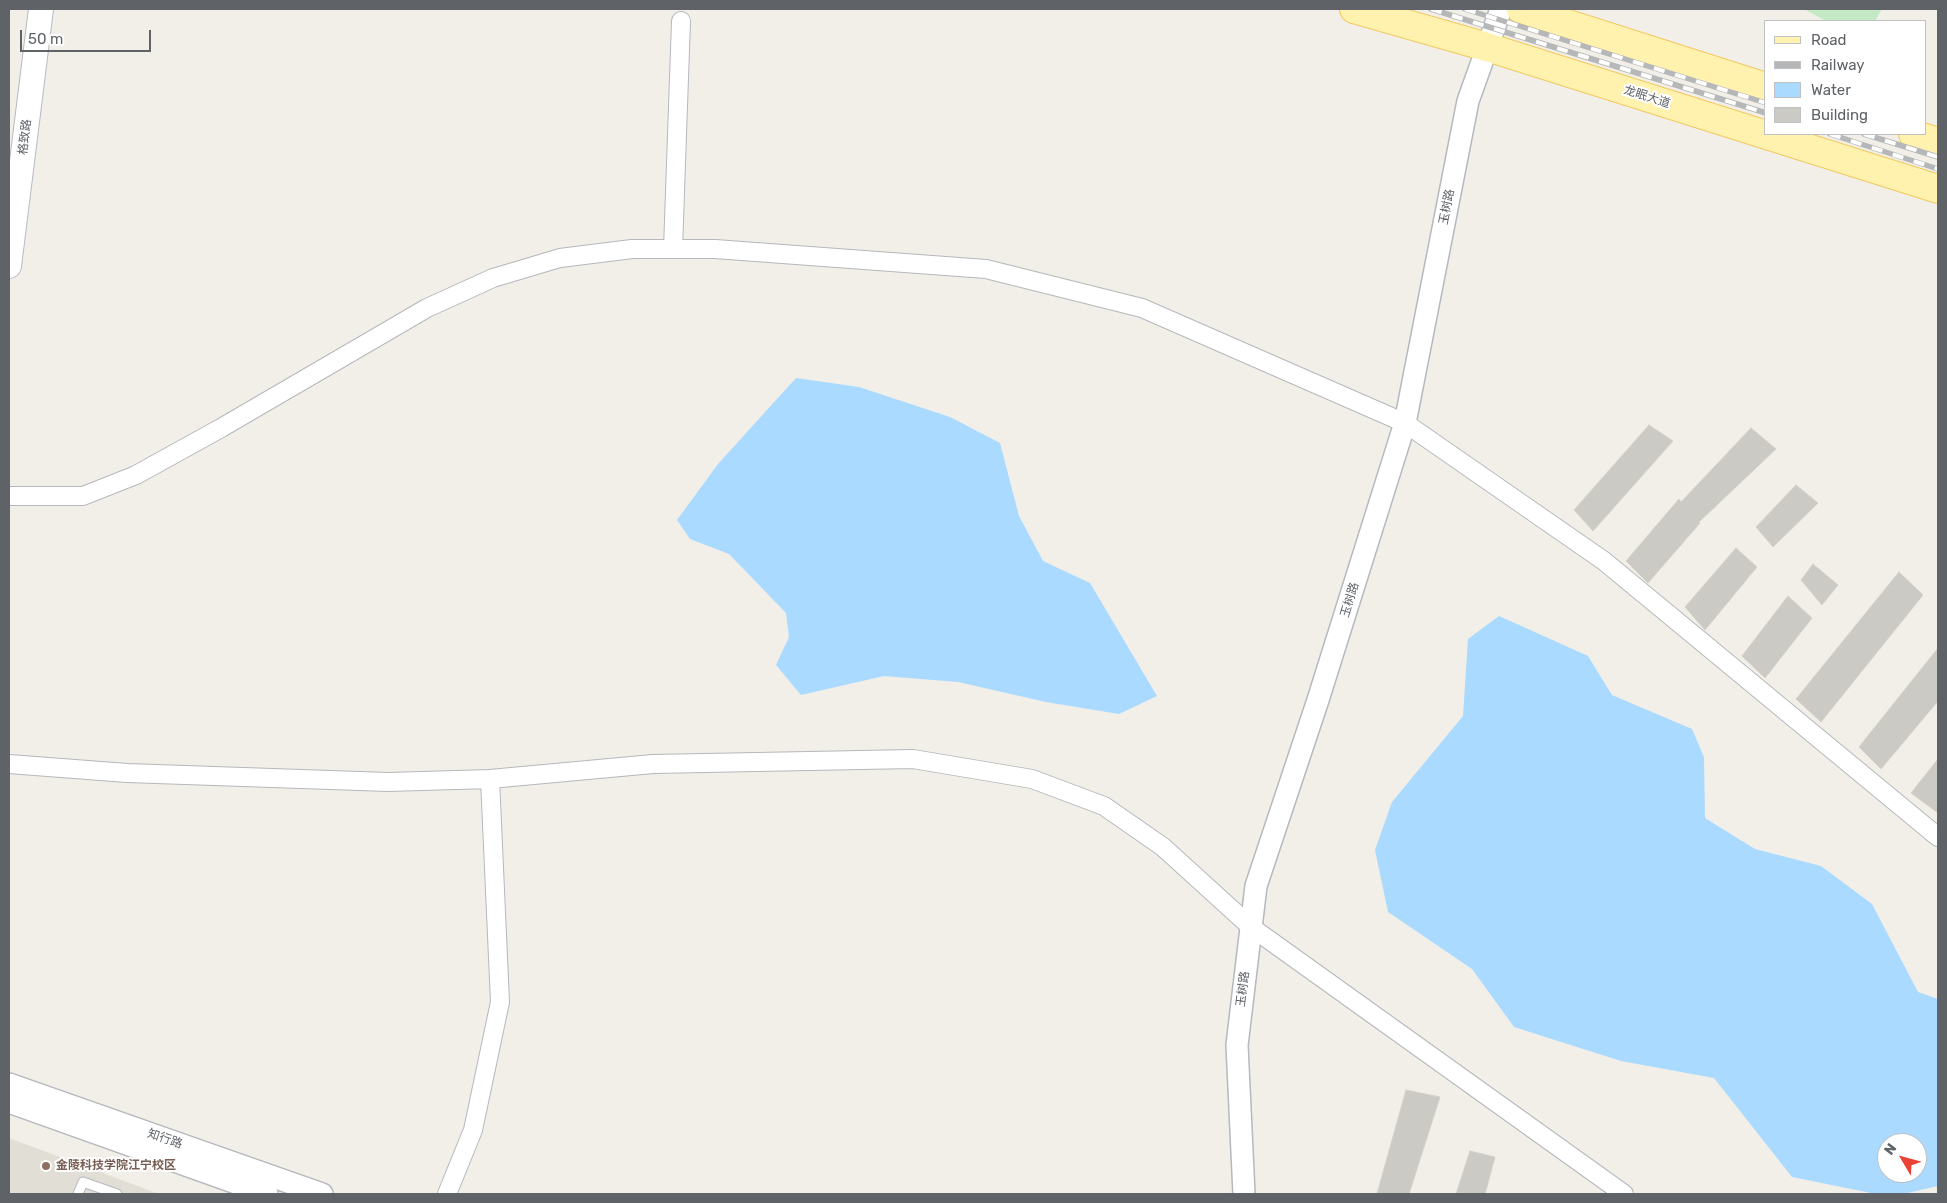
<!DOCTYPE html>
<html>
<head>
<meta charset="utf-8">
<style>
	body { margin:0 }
	#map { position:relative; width:1947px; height:1203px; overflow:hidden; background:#f1efe8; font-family:Rubik,sans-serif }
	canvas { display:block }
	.frame { position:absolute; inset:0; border:10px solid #5f6368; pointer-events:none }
	.legend { position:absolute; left:1764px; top:20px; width:162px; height:115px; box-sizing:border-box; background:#fff; border:1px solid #bfc1c3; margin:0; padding:6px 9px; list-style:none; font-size:15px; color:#5f6368 }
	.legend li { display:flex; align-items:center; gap:10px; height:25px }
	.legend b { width:25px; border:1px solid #bfc1c3 }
	.north { position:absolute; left:1877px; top:1133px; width:50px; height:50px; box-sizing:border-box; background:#fff; border:1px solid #bfc1c3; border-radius:50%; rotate:307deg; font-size:14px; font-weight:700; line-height:20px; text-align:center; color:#5f6368 }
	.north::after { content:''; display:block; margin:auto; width:18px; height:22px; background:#ea4335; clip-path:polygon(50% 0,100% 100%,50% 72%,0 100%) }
	.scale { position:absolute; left:20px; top:30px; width:131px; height:22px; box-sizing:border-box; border:2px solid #5f6368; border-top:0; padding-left:6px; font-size:15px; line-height:18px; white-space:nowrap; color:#5f6368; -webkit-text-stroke:4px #fff; paint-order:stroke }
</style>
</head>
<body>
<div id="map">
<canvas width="1947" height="1203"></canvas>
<div class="frame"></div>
<ul class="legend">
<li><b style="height:6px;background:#fff2af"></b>Road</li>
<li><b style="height:6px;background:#b6b7b8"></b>Railway</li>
<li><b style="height:14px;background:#aadaff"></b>Water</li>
<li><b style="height:14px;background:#cccac5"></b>Building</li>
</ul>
<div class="north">N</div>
<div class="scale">50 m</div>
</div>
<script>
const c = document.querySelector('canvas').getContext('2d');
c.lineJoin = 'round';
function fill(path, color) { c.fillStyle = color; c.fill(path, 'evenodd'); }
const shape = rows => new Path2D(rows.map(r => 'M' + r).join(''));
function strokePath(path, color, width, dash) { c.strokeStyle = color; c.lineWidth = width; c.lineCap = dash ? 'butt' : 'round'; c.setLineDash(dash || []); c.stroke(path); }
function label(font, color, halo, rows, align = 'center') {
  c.font = font + ' Rubik,"Noto Sans SC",sans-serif'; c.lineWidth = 4; c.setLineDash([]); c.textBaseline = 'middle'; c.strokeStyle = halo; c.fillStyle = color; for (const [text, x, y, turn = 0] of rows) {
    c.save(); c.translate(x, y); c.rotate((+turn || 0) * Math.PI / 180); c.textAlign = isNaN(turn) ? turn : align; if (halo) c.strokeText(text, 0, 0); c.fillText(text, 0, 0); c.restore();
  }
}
fill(shape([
	[9,1138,159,1194,9,1194]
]), '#e1ded6');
fill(shape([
	[1804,9,1882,9,1875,21,1826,21]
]), '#c5e8c5');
fill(shape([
	[796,378,859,387,950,417,1000,443,1019,516,1043,561,1090,583,1157,696,1119,714,1046,702,958,682,884,676,801,695,776,665,789,637,786,613,729,554,690,539,677,520,718,464],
	[1499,616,1588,656,1612,695,1692,729,1704,757,1705,818,1755,849,1821,866,1872,904,1918,992,1938,999,1938,1186,1903,1194,1876,1194,1792,1177,1714,1078,1621,1061,1514,1027,1472,969,1388,912,1375,850,1392,802,1463,716,1468,639],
	[1887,1143,1917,1143,1917,1173,1887,1173]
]), '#aadaff');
const building = shape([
	[1649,425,1673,441,1593,531,1574,510,1649,425],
	[1751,428,1776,449,1699,522,1700,523,1648,583,1626,561,1679,499,1681,502,1751,428],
	[1796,485,1818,503,1773,547,1756,527,1796,485],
	[1736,548,1757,567,1705,630,1685,607,1736,548],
	[1813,564,1838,585,1822,605,1801,580,1813,564],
	[1899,572,1923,595,1821,722,1796,699,1899,572],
	[1788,596,1812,618,1765,678,1742,656,1788,596],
	[1938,648,1938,701,1881,769,1859,747,1938,648],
	[1938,759,1938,813,1911,793,1938,759],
	[1406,1090,1440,1097,1409,1194,1377,1194,1406,1090],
	[1470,1151,1495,1157,1485,1194,1456,1194,1470,1151]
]);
fill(building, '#cccac5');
strokePath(building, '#d6d1c6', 1);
const service = shape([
	[78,1194,83,1182,117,1194]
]);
const minor = shape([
	[673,249,681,21],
	[9,496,83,496,136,475,221,428,427,308,493,278,560,258,632,249,715,249,986,269,1142,308,1405,423,1604,561,1938,837],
	[9,764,127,773,388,782,490,779,653,764,913,759,1032,779,1104,806,1163,847,1251,927,1624,1194],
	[447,1194,473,1130,500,1002,490,779]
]);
const tertiary = shape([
	[9,1084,322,1194],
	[9,1102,267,1194],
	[1244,1194,1237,1045,1256,886,1318,700,1405,423,1468,101,1501,9]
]);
const secondary = shape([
	[9,266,41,9]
]);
const primary = shape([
	[1354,9,1487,47,1938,189],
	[1521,9,1766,87],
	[1913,134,1938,142]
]);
strokePath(service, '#b5b8bc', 11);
strokePath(minor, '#b5b8bc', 20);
strokePath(tertiary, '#b5b8bc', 24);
strokePath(secondary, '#b6babf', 26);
strokePath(primary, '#f2c960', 30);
strokePath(service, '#fff', 9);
strokePath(minor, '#fff', 18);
strokePath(tertiary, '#fff', 21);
strokePath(secondary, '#fff', 24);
strokePath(primary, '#fff2af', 28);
const rail = shape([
	[1431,9,1766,113],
	[1465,9,1766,103],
	[1830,134,1938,169],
	[1864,134,1938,157]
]);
strokePath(rail, '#b6b7b8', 5.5);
strokePath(rail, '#fff', 4, [11]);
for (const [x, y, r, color] of [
	[46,1166,5,"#8d6e63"]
]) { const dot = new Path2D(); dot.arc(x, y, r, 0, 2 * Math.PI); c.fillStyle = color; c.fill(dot); strokePath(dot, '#fff', 2); }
label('12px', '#5f6368', '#fff', [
	["龙眠大道",1647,97,18],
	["格致路",25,137,-83],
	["玉树路",1447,207,-79],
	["玉树路",1350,600,-73],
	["玉树路",1243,989,-83],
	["知行路",165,1139,19]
]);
label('bold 12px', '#785e54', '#fff', [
	["金陵科技学院江宁校区",56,1166]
], 'left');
</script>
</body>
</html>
